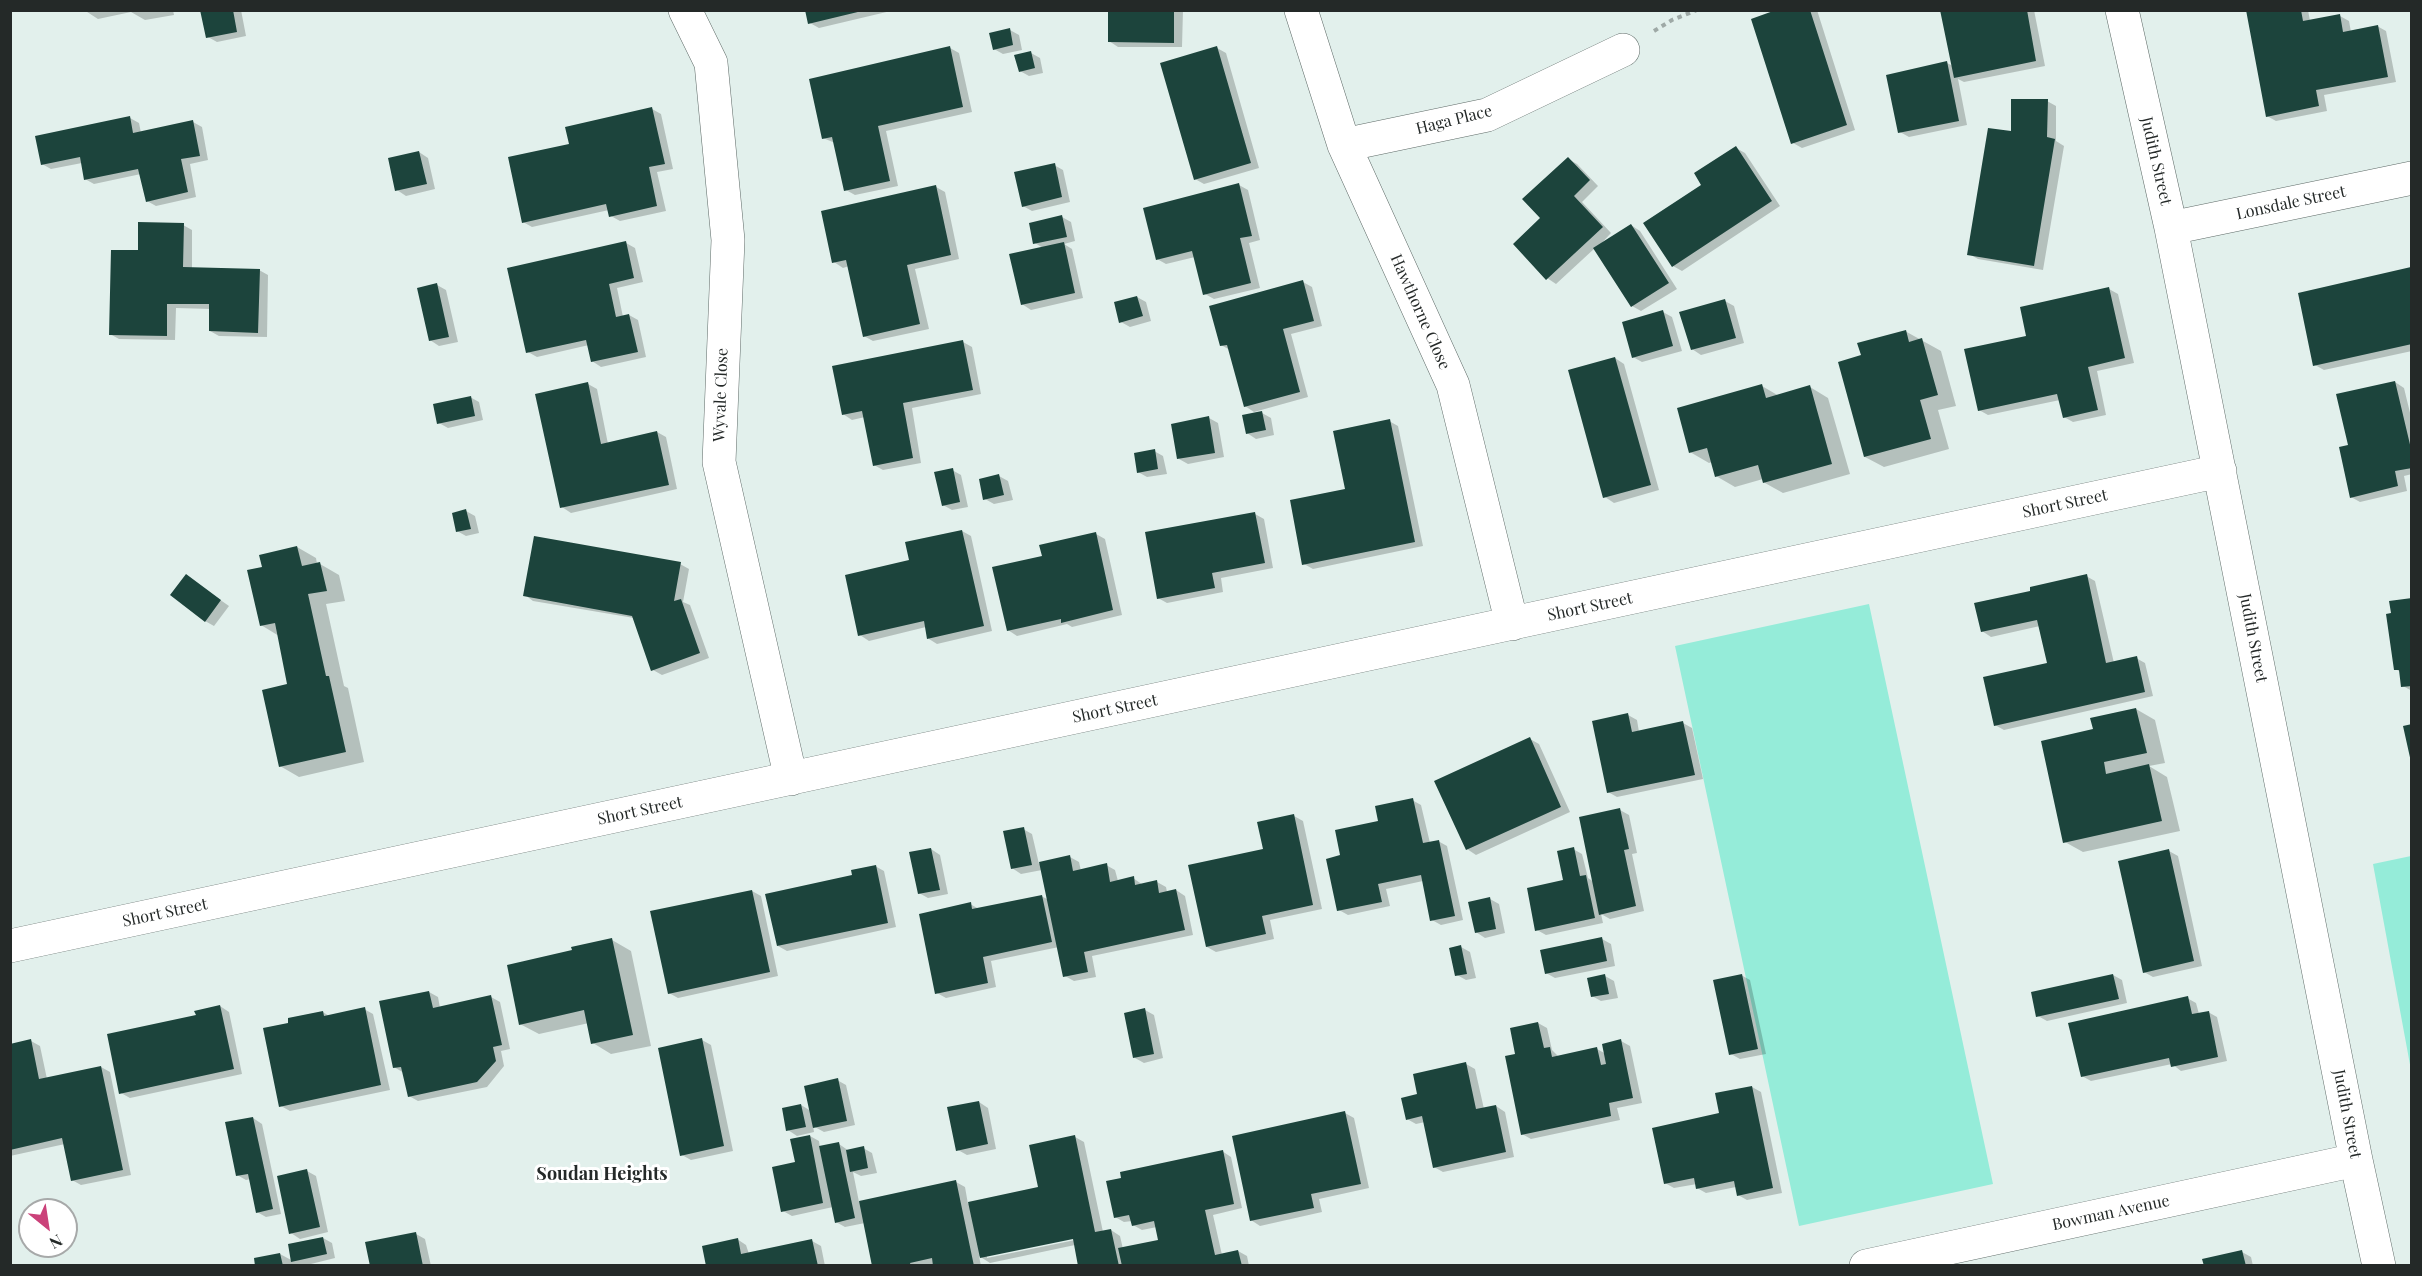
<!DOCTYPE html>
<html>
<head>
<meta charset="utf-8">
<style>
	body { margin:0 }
	#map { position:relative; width:2422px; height:1276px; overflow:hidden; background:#e2f0ec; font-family:"Playfair Display",serif }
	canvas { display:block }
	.frame { position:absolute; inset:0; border:12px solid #242928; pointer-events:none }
	.north { position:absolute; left:18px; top:1198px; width:60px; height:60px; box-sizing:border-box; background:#fff; border:2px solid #a7a9a9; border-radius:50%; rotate:150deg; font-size:16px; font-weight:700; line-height:24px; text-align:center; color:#242928 }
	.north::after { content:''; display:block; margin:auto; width:21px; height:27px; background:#cb427a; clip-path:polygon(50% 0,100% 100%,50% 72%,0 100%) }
</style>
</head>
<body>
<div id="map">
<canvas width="2422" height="1276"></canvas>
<div class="frame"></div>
<div class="north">N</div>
</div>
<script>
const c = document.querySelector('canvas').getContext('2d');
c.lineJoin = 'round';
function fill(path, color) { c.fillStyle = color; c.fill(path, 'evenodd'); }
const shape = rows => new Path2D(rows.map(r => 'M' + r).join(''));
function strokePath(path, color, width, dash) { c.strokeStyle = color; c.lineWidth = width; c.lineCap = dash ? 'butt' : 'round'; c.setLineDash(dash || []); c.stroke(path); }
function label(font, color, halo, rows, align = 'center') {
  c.font = font + ' "Playfair Display",serif'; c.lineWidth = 6; c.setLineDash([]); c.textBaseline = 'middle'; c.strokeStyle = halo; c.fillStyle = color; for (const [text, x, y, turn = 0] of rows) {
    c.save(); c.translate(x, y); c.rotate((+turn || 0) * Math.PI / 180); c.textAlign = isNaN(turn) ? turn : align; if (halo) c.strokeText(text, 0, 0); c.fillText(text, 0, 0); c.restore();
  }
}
fill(shape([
	[1869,604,1993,1184,1799,1226,1675,646],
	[2411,856,2412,856,2411,1070,2373,864]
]), '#95ecd9');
fill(shape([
	[84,10,173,10,174,15,145,20,131,12,98,19],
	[202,10,241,10,246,36,217,42,208,37],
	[807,10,895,10,819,28,810,23],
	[1109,10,1183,10,1182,47,1118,47,1109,41],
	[1781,10,1817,10,1855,130,1802,148,1793,143],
	[1942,10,2034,10,2045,66,1964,82,1958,79,1967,125,1909,137,1900,132,1947,63,1953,66],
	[2248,10,2308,10,2310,21,2340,16,2349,21,2351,32,2377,26,2386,31,2396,82,2324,95,2327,111,2276,121,2267,116],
	[1010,30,1019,35,1022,50,1003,54,994,49],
	[950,48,959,53,972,112,886,131,898,186,855,195,846,190,835,143,823,138],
	[1217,48,1226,53,1259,168,1204,184,1195,179],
	[1031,53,1040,58,1043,73,1029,76,1020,71],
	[2047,101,2056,106,2056,141,2064,146,2043,270,1978,259,1969,254,2013,133],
	[652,109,661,114,673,169,657,172,666,211,620,221,611,216,609,210,532,227,523,222,571,145],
	[130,118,139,123,141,133,193,122,202,127,208,160,190,164,196,197,156,206,147,201,141,174,94,184,85,179,82,163,51,169,42,164],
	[1736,148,1745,153,1780,206,1682,271,1673,266,1703,185],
	[419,152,428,158,435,189,406,196,397,190],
	[1568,159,1577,164,1598,186,1582,202,1611,233,1599,246,1631,225,1640,231,1677,289,1641,311,1632,306,1595,248,1556,284,1547,278,1542,218],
	[1054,165,1063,170,1070,202,1032,211,1023,206],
	[1239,185,1248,190,1260,240,1249,243,1260,288,1214,299,1205,294,1195,257,1166,264,1157,259],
	[936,187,945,192,959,259,915,269,929,329,873,341,864,336,849,266,843,268,834,262],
	[1062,217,1071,222,1075,241,1064,244,1072,249,1083,298,1031,310,1022,304,1043,248,1035,243],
	[183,225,192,230,192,269,259,270,268,275,267,337,219,336,210,331,211,309,176,308,175,340,119,339,110,334,140,252],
	[626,243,635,248,643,282,617,288,623,317,629,315,638,320,646,357,601,367,592,361,589,345,537,357,528,352],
	[2410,269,2412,351,2324,370,2315,365],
	[1303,282,1312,287,1322,326,1291,334,1308,397,1254,412,1245,406,1230,350,1221,345],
	[437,285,446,290,458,342,439,346,430,340],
	[2109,289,2118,294,2134,363,2097,371,2106,415,2073,422,2064,417,2060,400,1988,415,1979,410,2028,337],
	[1137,297,1146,302,1151,321,1130,327,1121,322],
	[1725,301,1734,306,1744,343,1701,355,1692,349],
	[1663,312,1672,317,1682,351,1642,362,1633,357],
	[1905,331,1941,351,1956,406,1938,410,1949,449,1884,467,1865,457,1863,356],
	[963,342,972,347,981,394,912,408,921,463,883,470,874,465,865,417,852,420,843,414],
	[1615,358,1624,364,1659,490,1614,503,1605,497],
	[2395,382,2404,388,2412,421,2412,474,2404,476,2407,491,2360,502,2351,497,2349,447],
	[588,384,597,389,608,444,657,432,666,437,677,489,571,513,562,507],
	[1762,386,1779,396,1810,387,1828,398,1850,474,1783,493,1765,483,1763,479,1735,487,1716,476,1712,462,1709,463,1690,452],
	[470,397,479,402,483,420,448,428,439,423],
	[1262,413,1271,418,1274,435,1256,439,1247,433],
	[1209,418,1218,423,1224,457,1188,464,1179,459],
	[1389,421,1398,426,1423,546,1313,569,1304,564],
	[1154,451,1163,456,1167,474,1147,477,1138,472],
	[952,470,961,475,968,507,952,510,943,505],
	[999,476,1008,481,1013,500,994,504,985,499],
	[466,511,475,516,479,533,466,536,457,531],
	[1255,514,1264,519,1273,568,1221,578,1223,592,1167,603,1158,598],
	[962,531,971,536,992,631,937,644,929,639,926,627,869,641,860,635,911,561],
	[1096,534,1105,539,1122,615,1072,627,1067,624,1017,636,1008,630],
	[297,547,316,558,317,564,320,564,339,575,345,601,326,604,344,686,348,688,364,762,299,777,280,766,289,686,279,636,261,625,263,568],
	[680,564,689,569,683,602,690,605,709,658,662,675,653,670,634,618,533,601,525,595],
	[186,576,229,606,214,626,205,621],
	[2086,576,2095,581,2114,663,2136,658,2145,663,2153,696,2004,730,1995,725,2049,664,2040,626,1991,637,1982,631,2032,592],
	[2412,599,2412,691,2403,686,2400,672,2396,669],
	[2136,709,2155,720,2165,763,2149,766,2167,777,2180,831,2083,852,2065,842,2095,730],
	[1628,715,1637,720,1639,732,1683,723,1692,728,1703,779,1617,797,1608,792],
	[1530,739,1539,744,1570,812,1476,855,1467,849],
	[1412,800,1421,805,1430,843,1438,841,1447,846,1463,920,1441,925,1432,920,1423,881,1386,889,1390,906,1348,915,1339,910,1379,822],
	[1620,810,1629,815,1637,853,1632,854,1644,911,1610,919,1601,914,1603,923,1546,935,1537,930,1564,881,1573,849,1582,854,1588,878,1594,882],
	[1294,816,1303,821,1322,909,1270,920,1274,939,1216,952,1207,947,1264,850],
	[1023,829,1032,834,1039,864,1070,857,1079,862,1081,871,1106,865,1115,870,1118,881,1133,878,1143,885,1157,882,1166,887,1167,892,1176,890,1185,896,1193,935,1092,956,1096,977,1074,981,1065,976,1059,947,991,961,996,987,946,998,937,993,970,904,979,909,1041,896,1049,900,1042,870,1021,874,1012,868],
	[931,849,940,855,948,894,928,898,919,893],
	[2169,851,2178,856,2202,966,2153,977,2144,972],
	[875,866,884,871,896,927,787,951,778,946,854,876],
	[752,891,761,896,778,976,678,998,669,993],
	[1490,899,1499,904,1505,933,1485,938,1476,932],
	[1602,939,1611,944,1615,966,1555,978,1546,973],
	[612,940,631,951,651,1046,611,1054,593,1043,589,1023,539,1034,520,1024,573,952],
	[1461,947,1470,952,1476,978,1466,980,1457,975],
	[1741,975,1750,980,1766,1054,1740,1059,1731,1054],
	[2113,975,2122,980,2127,1003,2047,1021,2038,1016],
	[1605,976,1614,981,1618,998,1601,1001,1592,996],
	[429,992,438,997,440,1008,491,997,500,1002,510,1049,501,1051,504,1066,487,1087,418,1101,409,1096,404,1073,394,1067],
	[2187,998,2196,1003,2199,1014,2208,1012,2217,1017,2227,1061,2181,1071,2172,1064,2091,1081,2082,1076],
	[220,1006,229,1012,242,1074,130,1098,121,1093,197,1016],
	[364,1009,373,1014,390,1090,290,1111,281,1106,290,1024,323,1012,329,1016],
	[1145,1010,1154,1015,1163,1058,1144,1063,1135,1058],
	[1538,1023,1547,1028,1552,1050,1559,1057,1597,1049,1606,1054,1621,1041,1630,1046,1642,1103,1617,1108,1620,1120,1531,1139,1522,1134,1517,1055],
	[702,1040,711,1045,733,1151,691,1160,682,1155],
	[31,1041,40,1046,47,1079,101,1067,110,1072,131,1175,81,1185,72,1180,65,1144,10,1156,10,1045],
	[1466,1064,1475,1069,1484,1109,1496,1106,1505,1112,1514,1157,1443,1172,1434,1167,1425,1122,1416,1124,1407,1119,1419,1095],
	[837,1080,846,1085,855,1125,824,1132,813,1126,814,1132,797,1136,788,1130,801,1105,811,1111],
	[1752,1087,1761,1092,1782,1193,1747,1200,1738,1195,1736,1187,1706,1193,1697,1188,1697,1184,1674,1188,1665,1183,1721,1114],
	[979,1102,988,1108,996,1149,967,1155,958,1150],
	[1345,1113,1354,1118,1369,1188,1319,1199,1322,1212,1260,1226,1251,1220],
	[253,1118,262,1124,281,1214,266,1217,257,1212,251,1179,246,1180,237,1175],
	[810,1136,819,1141,820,1148,839,1144,849,1151,863,1148,872,1153,877,1173,861,1176,853,1172,859,1202,956,1182,965,1187,968,1204,1040,1188,1075,1137,1084,1142,1103,1232,1111,1230,1120,1236,1123,1249,1160,1241,1157,1227,1142,1230,1133,1225,1132,1221,1124,1222,1115,1217,1222,1151,1231,1157,1242,1208,1213,1215,1222,1255,1238,1251,1247,1256,1249,1266,1080,1266,1075,1245,990,1263,979,1256,981,1266,874,1266,865,1223,845,1227,836,1222,833,1207,792,1216,783,1211,796,1163],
	[1080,1236,1080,1239,987,1258,987,1255],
	[307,1171,316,1176,328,1232,300,1239,291,1233],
	[416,1234,425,1239,431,1266,372,1266],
	[323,1238,332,1243,335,1258,303,1266,257,1266,280,1254,293,1261],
	[737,1239,746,1245,749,1254,812,1241,821,1246,825,1266,707,1266],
	[2242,1252,2251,1257,2253,1266,2205,1266]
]), '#0003');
fill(shape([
	[200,10,233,10,237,32,206,38],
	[805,10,862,10,862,11,808,24],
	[1108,10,1174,10,1174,43,1108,42],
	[1776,10,1810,10,1847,125,1791,144,1751,19],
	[1940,10,2027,10,2036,61,1954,78],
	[2246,10,2301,10,2303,21,2340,14,2343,32,2378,25,2388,77,2316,90,2319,106,2266,117],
	[1010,28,1013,45,993,50,989,33],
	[950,46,963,107,878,126,890,181,844,191,832,137,822,139,809,79],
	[1217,46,1251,163,1194,180,1160,63],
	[1031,51,1035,68,1019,72,1014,55],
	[1947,61,1959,121,1898,133,1886,75],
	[2011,99,2048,99,2047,137,2055,139,2034,266,1967,255,1988,128,2011,131],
	[652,107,665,164,649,167,657,206,609,217,606,204,522,223,508,157,569,144,565,127],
	[130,116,133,133,193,120,200,156,181,159,188,192,146,202,138,169,84,180,80,157,41,165,35,136],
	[1736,146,1772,201,1672,267,1643,223,1701,185,1694,173],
	[419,151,427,184,395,191,388,158],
	[1568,157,1590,180,1574,196,1603,227,1546,280,1513,244,1540,218,1522,199],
	[1055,163,1062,197,1022,207,1014,172],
	[1239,183,1252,236,1240,238,1251,283,1203,295,1192,251,1156,260,1143,208],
	[936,185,951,255,907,265,920,324,863,337,846,260,832,263,821,211],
	[1062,215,1067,237,1033,244,1029,223],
	[138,222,184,223,183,267,260,269,258,333,209,331,209,304,167,304,167,336,109,335,111,250,138,250],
	[1631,224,1669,283,1631,307,1593,248],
	[626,241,634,278,609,284,616,317,629,314,638,352,591,362,586,340,526,353,507,268],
	[1064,242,1075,293,1021,305,1009,254],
	[2411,267,2412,344,2313,366,2298,293],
	[1303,280,1314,321,1283,329,1300,392,1244,407,1227,345,1220,346,1209,306],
	[437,283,449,337,429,341,417,288],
	[2109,287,2125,358,2088,367,2098,410,2063,418,2057,394,1978,411,1964,349,2026,336,2020,307],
	[1137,296,1143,316,1119,323,1114,302],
	[1725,299,1736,338,1691,350,1679,312],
	[1663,310,1673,346,1632,358,1622,322],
	[1906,330,1909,342,1922,338,1938,395,1920,400,1931,439,1864,457,1838,362,1861,355,1857,343],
	[963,340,973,390,903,403,913,458,873,466,862,411,842,415,832,366],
	[1615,357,1651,485,1603,498,1568,370],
	[2395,381,2412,453,2412,468,2395,471,2398,486,2350,498,2339,447,2348,445,2336,394],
	[588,382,601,444,657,431,669,485,560,508,535,394],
	[1762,384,1766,398,1810,385,1832,464,1763,483,1758,465,1715,477,1707,448,1689,453,1677,408],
	[471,396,475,416,437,424,433,404],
	[1262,411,1266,430,1246,434,1242,415],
	[1209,416,1215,453,1177,459,1171,424],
	[1390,419,1415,542,1302,565,1290,500,1345,489,1333,431],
	[1155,449,1158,469,1137,473,1134,453],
	[953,468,960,502,942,506,934,472],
	[999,474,1004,495,983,500,979,479],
	[466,509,471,529,456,532,452,513],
	[1255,512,1265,563,1212,573,1215,588,1157,599,1145,532],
	[962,530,984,626,927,639,924,621,858,636,845,575,909,560,905,542],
	[1096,532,1113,610,1061,623,1061,619,1007,631,992,567,1042,556,1039,545],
	[534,536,681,562,674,601,681,599,700,653,651,671,632,616,523,596],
	[297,546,302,566,320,562,327,591,308,594,326,676,329,676,346,752,279,767,262,690,287,684,275,623,260,626,247,570,262,567,259,555],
	[186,574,221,600,205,622,170,595],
	[2087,574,2106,663,2137,656,2145,692,1994,726,1983,677,2047,663,2037,620,1981,632,1974,603,2030,591,2030,587],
	[2412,598,2412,686,2401,687,2399,670,2394,670,2386,614,2391,613,2389,601],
	[2136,708,2147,753,2104,762,2106,774,2149,764,2162,821,2063,843,2041,741,2093,729,2090,718],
	[1628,713,1632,732,1683,721,1695,775,1607,793,1592,721],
	[2412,724,2412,762,2411,762,2403,726],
	[1530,737,1561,807,1466,850,1434,781],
	[1413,798,1423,843,1439,840,1455,916,1430,921,1421,875,1378,884,1382,902,1337,911,1326,859,1340,855,1335,830,1378,821,1375,806],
	[1620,808,1629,849,1624,850,1636,906,1599,915,1579,817],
	[1294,814,1313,905,1262,916,1266,934,1206,947,1188,865,1263,849,1257,822],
	[1024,827,1032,865,1011,869,1003,831],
	[1574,847,1580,876,1586,875,1595,918,1535,931,1527,888,1563,880,1557,851],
	[931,848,940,890,918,894,909,852],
	[2169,849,2194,961,2143,973,2118,861],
	[1070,855,1073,871,1107,863,1110,882,1134,876,1135,885,1157,880,1159,893,1176,889,1185,930,1084,952,1088,972,1063,977,1039,862],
	[876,865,888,923,777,946,765,894,852,875,851,870],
	[752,890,770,972,668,994,650,911],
	[1042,895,1052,942,983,957,988,983,935,994,919,914,971,902,972,909],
	[1490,897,1496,929,1475,933,1468,902],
	[1602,937,1607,961,1545,974,1540,950],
	[612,938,633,1035,591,1044,584,1010,519,1025,507,965,572,950,571,947],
	[1461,945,1467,974,1455,976,1449,948],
	[1605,974,1609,994,1591,997,1587,978],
	[1742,974,1758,1049,1729,1055,1713,980],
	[2113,974,2119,999,2036,1017,2031,992],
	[429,991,433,1008,491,995,502,1045,493,1047,496,1061,477,1082,408,1097,401,1067,393,1068,379,1001],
	[2188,996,2192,1014,2209,1011,2218,1057,2171,1067,2169,1058,2081,1077,2068,1023],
	[220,1005,234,1069,119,1094,107,1034,196,1015,194,1011],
	[365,1007,381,1085,279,1107,263,1028,288,1023,288,1018,323,1011,324,1016],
	[1145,1008,1154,1054,1133,1058,1124,1013],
	[1538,1022,1544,1048,1550,1047,1552,1057,1597,1047,1601,1065,1606,1064,1602,1044,1621,1039,1633,1098,1609,1103,1611,1116,1521,1135,1505,1056,1515,1054,1510,1028],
	[702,1038,724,1146,680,1156,658,1048],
	[31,1039,39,1079,101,1066,123,1170,71,1181,62,1138,10,1150,10,1044],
	[1466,1062,1476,1109,1496,1105,1506,1152,1433,1168,1422,1116,1406,1120,1401,1098,1417,1094,1413,1074],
	[838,1078,847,1121,813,1128,804,1086],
	[1752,1086,1773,1188,1737,1196,1734,1181,1696,1189,1694,1178,1664,1184,1652,1128,1719,1113,1715,1093],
	[979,1101,988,1144,956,1151,947,1107],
	[801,1104,806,1127,786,1131,782,1108],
	[1345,1111,1361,1184,1311,1194,1314,1208,1250,1221,1232,1136],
	[253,1117,273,1209,256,1213,248,1174,236,1176,225,1122],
	[810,1135,823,1203,781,1212,772,1167,795,1162,790,1139],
	[1075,1135,1095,1232,1111,1229,1119,1266,1078,1266,1073,1239,980,1258,968,1202,1038,1187,1029,1145],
	[839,1142,855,1218,835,1223,819,1146],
	[864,1146,868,1168,850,1172,846,1150],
	[1223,1150,1234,1204,1205,1210,1215,1255,1238,1250,1242,1266,1122,1266,1118,1248,1158,1240,1154,1221,1132,1226,1129,1215,1114,1218,1106,1181,1121,1178,1120,1172],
	[307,1169,320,1227,289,1234,277,1176],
	[956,1180,974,1266,933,1266,932,1258,910,1263,911,1266,872,1266,859,1201],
	[416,1232,423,1266,370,1266,365,1242],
	[323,1237,327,1254,291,1262,288,1244],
	[738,1238,741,1254,812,1239,818,1266,706,1266,702,1246],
	[2242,1250,2246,1266,2204,1266,2202,1259],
	[280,1253,283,1266,255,1266,254,1258]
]), '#1c443c');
const street = shape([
	[685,10,711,63,728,240,719,462,791,779],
	[1301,10,1344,145,1453,385,1512,624],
	[2122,10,2171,228,2356,1160,2379,1266],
	[1344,145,1487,115,1623,50],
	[2171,228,2412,178],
	[10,946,2220,471],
	[1866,1266,2356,1160]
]);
strokePath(street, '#5f6b68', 34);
strokePath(shape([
	[1654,31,1672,20,1697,10]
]), '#9ea9a6', 4, [4.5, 4.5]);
strokePath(street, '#fff', 33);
label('16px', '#242928', '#fff', [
	["Haga Place",1454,120,-14],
	["Judith Street",2156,161,77],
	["Lonsdale Street",2291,203,-12],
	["Hawthorne Close",1420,312,66],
	["Wyvale Close",721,395,-88],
	["Short Street",2065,504,-12],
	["Short Street",1590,607,-12],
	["Judith Street",2253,638,79],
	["Short Street",1115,709,-12],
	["Short Street",640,811,-12],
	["Short Street",165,913,-12],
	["Judith Street",2347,1114,79],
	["Bowman Avenue",2111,1213,-12]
]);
label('bold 18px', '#242928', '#fff', [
	["Soudan Heights",602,1174]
]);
</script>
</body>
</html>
